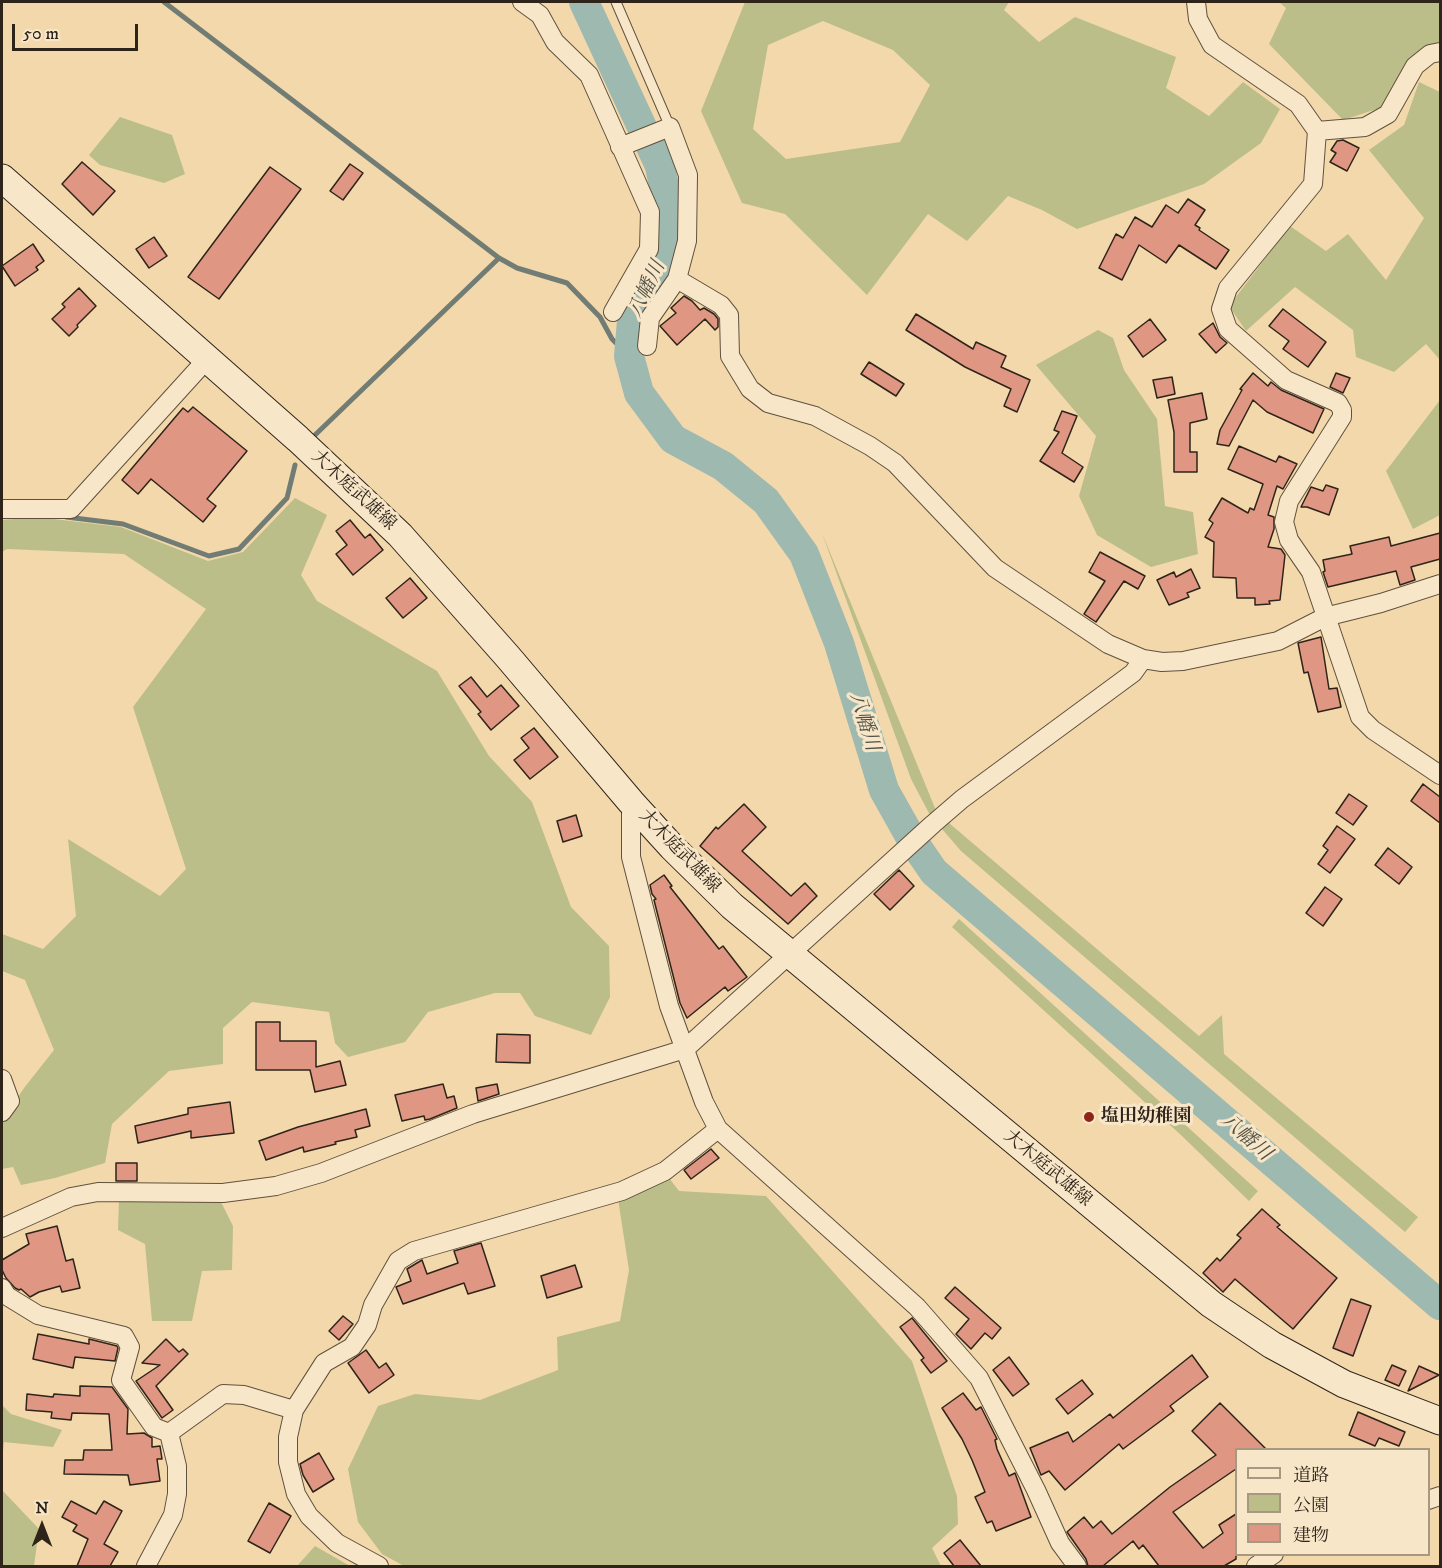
<!DOCTYPE html>
<html>
<head>
<meta charset="utf-8">
<style>
	body { margin:0 }
	#map { position:relative; width:1442px; height:1568px; overflow:hidden; background:#f3d8ab; font-family:"IM FELL DW Pica","Noto Serif JP",serif }
	canvas { display:block }
	.frame { position:absolute; inset:0; border:3px solid #2f241a; pointer-events:none }
	.legend { position:absolute; left:1235px; top:1448px; width:195px; height:108px; box-sizing:border-box; background:#f7e6c8; border:2px solid #a79882; margin:0; padding:8px 10px; list-style:none; font-size:18px; color:#2f241a }
	.legend li { display:flex; align-items:center; gap:12px; height:30px }
	.legend b { width:30px; border:2px solid #a79882 }
	.north { position:absolute; left:12px; top:1496px; width:60px; height:60px; -webkit-text-stroke:4px #f7e6c8; paint-order:stroke; rotate:0deg; font-size:16px; font-weight:700; line-height:24px; text-align:center; color:#2f241a }
	.north::after { content:''; display:block; margin:auto; width:21px; height:27px; background:#2f241a; clip-path:polygon(50% 0,100% 100%,50% 72%,0 100%) }
	.scale { position:absolute; left:12px; top:24px; width:126px; height:27px; box-sizing:border-box; border:3px solid #2f241a; border-top:0; padding-left:8px; font-size:18px; line-height:21px; white-space:nowrap; color:#2f241a; -webkit-text-stroke:4px #f7e6c8; paint-order:stroke }
</style>
</head>
<body>
<div id="map">
<canvas width="1442" height="1568"></canvas>
<div class="frame"></div>
<ul class="legend">
<li><b style="height:8px;background:#f7e6c8"></b>道路</li>
<li><b style="height:16px;background:#bbbe88"></b>公園</li>
<li><b style="height:16px;background:#df9682"></b>建物</li>
</ul>
<div class="north">N</div>
<div class="scale">50 m</div>
</div>
<script>
const c = document.querySelector('canvas').getContext('2d');
c.lineJoin = 'round';
function fill(path, color) { c.fillStyle = color; c.fill(path, 'evenodd'); }
const shape = rows => new Path2D(rows.map(r => 'M' + r).join(''));
function strokePath(path, color, width, dash) { c.strokeStyle = color; c.lineWidth = width; c.lineCap = dash ? 'butt' : 'round'; c.setLineDash(dash || []); c.stroke(path); }
function label(font, color, halo, rows, align = 'center') {
  c.font = font + ' "IM FELL DW Pica","Noto Serif JP",serif'; c.lineWidth = 6; c.setLineDash([]); c.textBaseline = 'middle'; c.strokeStyle = halo; c.fillStyle = color; for (const [text, x, y, turn = 0] of rows) {
    c.save(); c.translate(x, y); c.rotate((+turn || 0) * Math.PI / 180); c.textAlign = isNaN(turn) ? turn : align; if (halo) c.strokeText(text, 0, 0); c.fillText(text, 0, 0); c.restore();
  }
}
fill(shape([
	[745,2,1009,2,1004,10,1039,42,1075,17,1176,57,1166,88,1209,116,1243,82,1280,109,1261,143,1204,184,1077,229,1042,210,1008,196,967,241,928,214,867,295,785,214,742,203,701,111],
	[823,21,893,50,930,85,900,142,786,159,753,129,768,45],
	[1279,2,1440,2,1440,49,1414,59,1380,108,1343,120,1269,44,1286,8],
	[1419,82,1440,92,1440,360,1426,344,1394,372,1356,357,1353,330,1295,287,1246,331,1229,306,1290,226,1326,251,1348,234,1386,280,1424,218,1369,150,1404,125],
	[120,117,172,135,185,174,164,183,100,165,89,155],
	[1098,330,1113,338,1124,370,1157,419,1165,506,1193,512,1198,554,1151,567,1097,535,1079,496,1096,436,1036,365],
	[1440,400,1440,515,1413,529,1386,471],
	[295,498,327,515,301,575,317,601,437,671,489,756,532,802,571,907,609,946,610,997,591,1035,535,1016,520,993,495,993,428,1012,405,1042,348,1057,335,1043,329,1012,252,1002,223,1028,223,1064,169,1071,112,1124,105,1163,55,1178,21,1185,13,1167,2,1169,2,1121,24,1088,54,1050,25,980,2,971,2,934,43,949,76,916,68,839,160,896,186,869,133,707,206,609,124,554,7,549,2,552,2,520,37,517,121,527,208,561,243,552],
	[822,533,935,808,949,823,1199,1036,1222,1015,1224,1054,1418,1217,1405,1232,961,851,930,815,911,779],
	[959,919,1258,1191,1249,1201,1182,1136,952,927],
	[669,1178,679,1191,766,1196,912,1361,957,1496,958,1524,932,1548,941,1566,404,1566,382,1554,358,1522,348,1469,378,1406,415,1394,480,1400,558,1370,557,1337,620,1321,629,1270,618,1199],
	[218,1196,233,1226,232,1270,202,1271,192,1321,152,1321,145,1244,118,1230,119,1199],
	[2,1405,11,1414,62,1430,53,1447,4,1442,2,1460],
	[2,1490,39,1529,34,1566,2,1566],
	[315,1546,350,1566,297,1566]
]), '#bbbe88');
strokePath(shape([
	[164,2,499,258,517,268,567,283,600,317,612,339,629,356],
	[315,435,499,258],
	[66,517,123,524,209,556,239,549,287,498,295,465]
]), '#717d74', 5);
strokePath(shape([
	[584,2,660,166,672,228,664,260,632,321,629,356,639,393,673,439,723,466,766,501,804,554,839,643,884,790,912,840,934,872,1440,1305]
]), '#9db9b0', 30);
const building = shape([
	[1343,140,1359,148,1347,171,1330,162,1336,153,1331,150,1337,141,1343,140],
	[82,162,115,191,93,215,62,184,82,162],
	[350,164,363,173,343,200,330,191,350,164],
	[270,167,301,189,219,299,188,277,270,167],
	[1188,199,1205,210,1195,225,1200,228,1199,230,1229,250,1216,269,1179,245,1166,263,1139,245,1122,280,1099,268,1116,234,1123,238,1135,217,1152,227,1166,205,1178,213,1188,199],
	[154,237,167,256,149,268,136,249,154,237],
	[33,244,44,261,36,267,38,270,15,286,2,266,33,244],
	[79,288,96,306,77,325,78,327,69,336,52,319,65,307,62,304,79,288],
	[684,296,692,301,700,310,704,308,714,314,718,319,718,327,715,330,705,319,677,345,660,326,676,313,671,308,684,296],
	[1283,309,1326,342,1308,367,1283,349,1289,341,1269,326,1283,309],
	[916,314,973,349,976,342,1006,356,1001,367,1030,380,1017,412,1004,406,1011,389,965,367,906,330,916,314],
	[1150,319,1166,340,1143,357,1128,336,1150,319],
	[1213,323,1220,337,1227,343,1216,353,1199,334,1213,323],
	[869,362,904,384,896,396,861,374,869,362],
	[1253,373,1268,386,1271,382,1281,390,1324,409,1313,433,1267,412,1253,400,1229,446,1217,444,1220,430,1242,390,1240,389,1253,373],
	[1336,373,1350,378,1343,393,1330,387,1336,373],
	[1172,377,1175,394,1157,398,1153,380,1172,377],
	[1202,393,1207,419,1190,423,1190,452,1197,452,1197,472,1174,472,1174,432,1168,400,1202,393],
	[193,407,247,451,207,499,216,506,203,522,151,479,138,494,122,480,183,408,188,412,193,407],
	[1062,411,1077,416,1062,453,1083,467,1074,482,1040,461,1059,432,1054,430,1062,411],
	[1239,446,1276,462,1279,456,1297,464,1283,489,1277,486,1268,515,1274,517,1274,529,1268,547,1281,549,1285,555,1280,600,1269,601,1270,604,1255,605,1255,598,1237,598,1236,578,1213,577,1214,542,1205,537,1213,523,1209,520,1222,498,1248,513,1250,508,1254,510,1263,484,1228,469,1239,446],
	[1326,485,1338,489,1329,515,1307,507,1301,507,1311,487,1323,491,1326,485],
	[350,520,365,538,370,534,383,550,353,575,336,554,347,545,336,531,350,520],
	[1440,533,1440,559,1411,567,1415,580,1400,585,1396,571,1328,587,1323,572,1325,571,1323,560,1352,554,1350,546,1389,537,1391,546,1440,533],
	[1100,552,1145,576,1138,589,1124,581,1096,622,1084,614,1105,581,1089,572,1100,552],
	[1191,569,1200,588,1187,593,1189,597,1169,605,1157,580,1174,572,1176,577,1191,569],
	[410,578,427,598,403,618,386,598,410,578],
	[1321,637,1329,689,1337,688,1341,707,1318,712,1308,672,1304,673,1298,643,1321,637],
	[471,677,487,697,501,685,519,706,491,730,478,714,481,712,459,686,471,677],
	[534,728,558,757,530,779,514,760,529,748,521,738,534,728],
	[1423,784,1440,797,1440,823,1411,801,1423,784],
	[1349,794,1367,806,1353,825,1336,813,1349,794],
	[744,804,766,827,742,851,791,896,805,883,817,896,788,924,700,846,716,827,718,829,744,804],
	[576,815,582,836,563,842,557,821,576,815],
	[1337,826,1355,839,1330,873,1318,864,1328,850,1323,846,1337,826],
	[1388,848,1412,867,1399,884,1375,865,1388,848],
	[899,870,914,886,890,910,874,894,899,870],
	[664,875,672,886,670,887,719,949,723,946,747,977,728,991,725,987,687,1018,680,1003,654,900,656,899,652,894,650,885,664,875],
	[1325,887,1342,899,1323,926,1306,913,1325,887],
	[256,1022,280,1022,280,1041,316,1041,316,1067,340,1061,346,1085,315,1092,310,1070,256,1070,256,1022],
	[497,1034,530,1035,530,1063,496,1062,497,1034],
	[443,1084,447,1098,454,1096,457,1108,430,1119,425,1120,424,1116,402,1121,395,1095,443,1084],
	[497,1084,499,1094,478,1101,476,1088,497,1084],
	[230,1102,234,1133,191,1138,191,1131,138,1143,135,1126,188,1114,188,1108,230,1102],
	[366,1109,370,1126,355,1130,357,1137,335,1142,336,1144,304,1152,303,1147,266,1160,259,1141,298,1127,366,1109],
	[711,1149,719,1158,691,1179,684,1170,711,1149],
	[116,1163,137,1163,137,1181,116,1181,116,1163],
	[1262,1209,1280,1225,1277,1227,1337,1278,1293,1329,1235,1279,1223,1292,1203,1273,1217,1258,1220,1261,1241,1238,1237,1235,1262,1209],
	[57,1226,66,1261,73,1259,80,1288,62,1292,60,1286,39,1292,30,1297,21,1289,19,1290,15,1288,6,1278,2,1270,2,1260,29,1244,26,1234,57,1226],
	[481,1243,495,1286,468,1294,464,1283,403,1304,396,1287,411,1281,407,1269,422,1260,427,1274,458,1263,454,1251,481,1243],
	[575,1265,582,1287,547,1298,541,1276,575,1265],
	[955,1287,1001,1328,992,1339,985,1333,971,1349,956,1334,969,1319,945,1298,955,1287],
	[1351,1299,1371,1306,1353,1356,1333,1348,1351,1299],
	[343,1316,353,1324,339,1340,329,1331,343,1316],
	[912,1318,947,1361,931,1373,921,1360,924,1358,900,1327,912,1318],
	[38,1334,89,1344,89,1339,117,1346,118,1348,115,1361,75,1357,73,1368,33,1359,38,1334],
	[166,1339,179,1352,183,1349,188,1354,156,1386,173,1410,162,1418,136,1381,160,1365,142,1363,166,1339],
	[366,1350,379,1368,386,1363,394,1375,369,1393,348,1363,366,1350],
	[1192,1355,1208,1377,1170,1406,1174,1411,1123,1449,1119,1444,1065,1490,1049,1471,1041,1475,1030,1448,1068,1432,1073,1442,1110,1414,1113,1418,1192,1355],
	[1009,1357,1029,1384,1013,1396,993,1370,1009,1357],
	[1392,1365,1406,1371,1399,1386,1385,1380,1392,1365],
	[1419,1366,1439,1375,1408,1391,1419,1366],
	[1082,1380,1093,1394,1068,1414,1056,1399,1082,1380],
	[80,1386,112,1387,128,1409,127,1434,144,1433,152,1438,152,1447,160,1446,162,1459,157,1459,160,1481,130,1485,128,1475,64,1474,65,1460,83,1460,84,1450,112,1450,109,1414,72,1413,71,1420,51,1418,52,1412,26,1410,27,1394,53,1397,54,1394,80,1396,80,1386],
	[963,1393,976,1410,981,1407,997,1439,995,1440,997,1449,1009,1476,1015,1473,1031,1517,996,1531,992,1521,987,1523,975,1497,985,1492,972,1460,962,1439,942,1408,963,1393],
	[1220,1403,1266,1449,1236,1449,1236,1469,1173,1512,1203,1548,1223,1533,1219,1525,1236,1514,1236,1559,1224,1566,1159,1566,1143,1545,1139,1549,1133,1541,1103,1566,1088,1566,1086,1559,1067,1532,1084,1517,1093,1528,1101,1521,1112,1534,1170,1487,1216,1455,1192,1431,1220,1403],
	[1358,1412,1405,1432,1399,1446,1379,1438,1375,1446,1349,1435,1358,1412],
	[319,1453,334,1479,313,1492,303,1475,300,1464,319,1453],
	[71,1501,96,1514,104,1501,122,1511,104,1544,118,1552,110,1566,77,1566,88,1539,73,1531,77,1525,62,1517,71,1501],
	[269,1503,291,1516,270,1553,248,1541,269,1503],
	[960,1540,981,1566,954,1566,944,1553,960,1540]
]);
fill(building, '#df9682');
strokePath(building, '#2f241a', 1.5);
const service = shape([
	[616,2,670,127]
]);
const minor = shape([
	[522,2,540,15,555,42,589,75,650,212,649,249,613,312],
	[1196,2,1198,19,1212,45,1298,104,1317,131,1313,184,1228,288,1221,309,1228,329,1286,380,1338,403,1342,410,1342,417,1289,501,1284,522,1289,540,1311,572,1360,717,1373,730,1440,775],
	[1317,131,1365,127,1388,114,1415,66,1430,54,1440,52],
	[620,147,670,127,688,175,687,241,677,279,650,318,647,346],
	[677,279,721,305,729,315,730,356,750,389,768,403,815,416,870,446,895,463,995,568,1108,644,1143,659,1162,662,1183,661,1278,641,1325,617,1381,603,1440,584],
	[2,509,71,509,208,358],
	[631,802,631,857,669,1006,704,1102,718,1129,917,1307,979,1378,1036,1490,1060,1543,1077,1566],
	[2,1079,10,1101,2,1112],
	[2,1228,71,1197,98,1192,223,1193,276,1186,321,1173,473,1114,685,1049,933,824,962,799,1133,673,1143,659],
	[2,1288,7,1296,38,1315,124,1336,130,1347,121,1380,154,1427,169,1433],
	[169,1433,223,1394,244,1395,294,1410],
	[1428,1500,1440,1496],
	[146,1566,173,1515,177,1494,177,1466,169,1433],
	[379,1566,337,1543,309,1516,296,1494,288,1462,288,1437,294,1410,324,1363,352,1347,367,1325,373,1305,398,1261,414,1251,622,1191,665,1171,718,1129],
	[1256,1566,1274,1554]
]);
const secondary = shape([
	[2,178,298,439,400,535,508,657,631,802,672,847,732,906,1211,1304,1272,1345,1344,1384,1440,1421]
]);
strokePath(service, '#60513e', 11);
strokePath(minor, '#60513e', 20);
strokePath(secondary, '#2f241a', 29);
strokePath(service, '#f7e6c8', 9);
strokePath(minor, '#f7e6c8', 18);
strokePath(secondary, '#f7e6c8', 27);
for (const [x, y, r, color] of [
	[1089,1117,6,"#8f2418"]
]) { const dot = new Path2D(); dot.arc(x, y, r, 0, 2 * Math.PI); c.fillStyle = color; c.fill(dot); strokePath(dot, '#f7e6c8', 2); }
label('18px', '#2f241a', '#f7e6c8', [
	["大木庭武雄線",353,491,43],
	["大木庭武雄線",679,852,46],
	["大木庭武雄線",1047,1169,40]
]);
label('bold 18px', '#2f241a', '#f7e6c8', [
	["塩田幼稚園",1101,1117]
], 'left');
label('italic 20px', '#505147', '#f7e6c8', [
	["八幡川",648,290,-65],
	["八幡川",863,722,73],
	["八幡川",1245,1138,41]
]);
</script>
</body>
</html>
